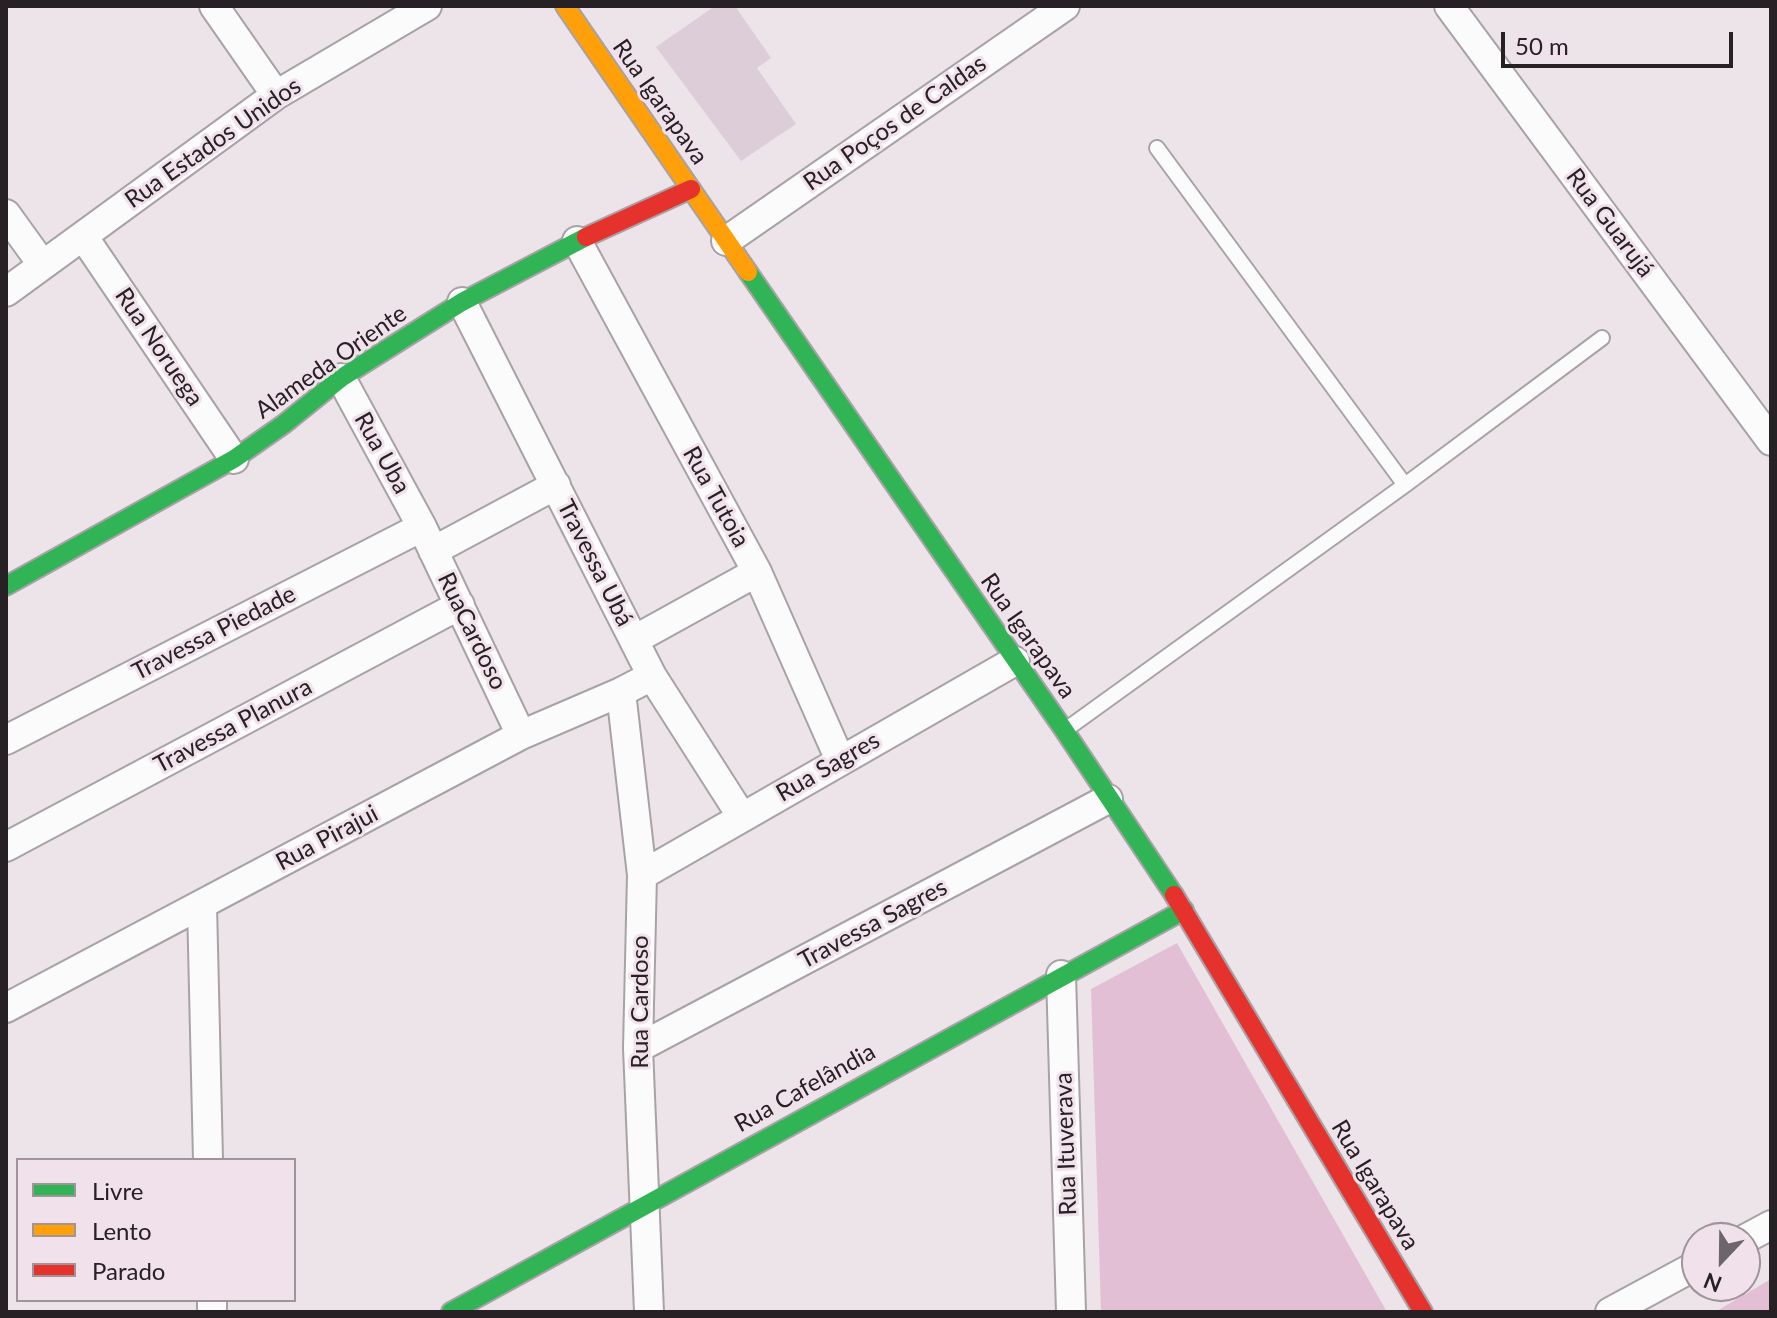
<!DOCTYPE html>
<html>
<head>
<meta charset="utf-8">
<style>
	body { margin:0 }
	#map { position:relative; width:1777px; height:1318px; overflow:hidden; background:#ece4e9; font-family:Lato,sans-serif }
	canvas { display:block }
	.frame { position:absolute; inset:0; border:8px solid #272125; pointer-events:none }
	.legend { position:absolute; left:16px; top:1158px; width:280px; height:144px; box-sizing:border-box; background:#f0e1ea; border:2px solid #a0949b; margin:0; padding:10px 14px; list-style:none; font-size:24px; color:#272125 }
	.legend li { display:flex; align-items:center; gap:16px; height:40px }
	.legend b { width:40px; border:2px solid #a0949b }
	.north { position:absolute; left:1681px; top:1222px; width:80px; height:80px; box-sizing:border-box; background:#f0e1ea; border:2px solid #a0949b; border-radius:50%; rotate:202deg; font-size:22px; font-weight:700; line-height:32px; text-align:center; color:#272125 }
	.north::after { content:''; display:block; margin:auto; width:28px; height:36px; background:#6c656a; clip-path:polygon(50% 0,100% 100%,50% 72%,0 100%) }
	.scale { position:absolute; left:1501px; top:32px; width:232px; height:36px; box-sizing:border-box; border:4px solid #272125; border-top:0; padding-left:10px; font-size:24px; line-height:28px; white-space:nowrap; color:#272125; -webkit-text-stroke:6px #f0e1ea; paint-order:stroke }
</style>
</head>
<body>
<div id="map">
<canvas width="1777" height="1318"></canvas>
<div class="frame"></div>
<ul class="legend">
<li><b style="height:10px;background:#30b455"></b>Livre</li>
<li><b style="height:10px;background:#ff9f0a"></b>Lento</li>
<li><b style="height:10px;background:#e5322d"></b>Parado</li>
</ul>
<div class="north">N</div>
<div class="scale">50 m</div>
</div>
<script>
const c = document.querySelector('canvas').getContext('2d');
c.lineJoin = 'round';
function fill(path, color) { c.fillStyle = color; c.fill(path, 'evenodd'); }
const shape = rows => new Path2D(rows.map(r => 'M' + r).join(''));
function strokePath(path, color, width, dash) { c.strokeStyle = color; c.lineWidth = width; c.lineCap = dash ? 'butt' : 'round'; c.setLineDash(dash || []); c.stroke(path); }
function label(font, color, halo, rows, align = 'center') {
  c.font = font + ' Lato,sans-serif'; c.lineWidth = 6; c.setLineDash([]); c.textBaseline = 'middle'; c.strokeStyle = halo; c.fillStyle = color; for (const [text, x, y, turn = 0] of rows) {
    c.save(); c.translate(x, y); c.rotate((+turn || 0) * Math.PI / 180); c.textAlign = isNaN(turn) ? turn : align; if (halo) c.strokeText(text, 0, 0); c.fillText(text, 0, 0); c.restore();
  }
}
fill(shape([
	[1177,943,1387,1312,1101,1312,1091,989],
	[1771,1279,1771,1312,1715,1312]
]), '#e3bfd6');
fill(shape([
	[715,6,735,6,771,58,757,68,796,124,741,161,656,47]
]), '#ddcdd8');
const lane = shape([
	[1157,148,1405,485],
	[1068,728,1405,485,1602,338]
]);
const street = shape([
	[214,6,276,95],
	[1449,6,1771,441],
	[6,214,42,264],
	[83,236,234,459],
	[577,241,757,572,840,760],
	[726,241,1065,6],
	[6,292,276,95,427,6],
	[462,302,652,676,742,817],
	[341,378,422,527,521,735],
	[433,551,556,485],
	[634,640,757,572],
	[621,692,642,875,638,1048,649,1312],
	[6,740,422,527],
	[6,847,460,605],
	[642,875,1015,661],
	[202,905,208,1160],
	[1061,975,1071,1312],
	[6,1008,521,735,621,692,652,676],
	[638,1048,1108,799],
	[1745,1239,1771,1225],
	[212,1300,212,1312],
	[1610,1312,1697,1265]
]);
const fast = shape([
	[748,272,1064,730,1174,895],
	[6,586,234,459,284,424,341,378,462,302,586,237],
	[451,1312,1184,910]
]);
const slow = shape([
	[565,6,748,272]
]);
const jam = shape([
	[586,237,691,189],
	[1174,895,1423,1312]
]);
strokePath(lane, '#a8a2a6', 18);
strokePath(street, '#a8a2a6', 32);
strokePath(fast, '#a8a2a6', 22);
strokePath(slow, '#a8a2a6', 22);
strokePath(jam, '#a8a2a6', 22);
strokePath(lane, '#fcfbfc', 14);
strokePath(street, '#fcfbfc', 28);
strokePath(fast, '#30b455', 18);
strokePath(slow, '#ff9f0a', 18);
strokePath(jam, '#e5322d', 18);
label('24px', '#272125', '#f0e1ea', [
	["Rua Igarapava",660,102,55],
	["Rua Poços de Caldas",895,123,-35],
	["Rua Estados Unidos",213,143,-35],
	["Rua Guarujá",1610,223,53],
	["Rua Noruega",159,347,56],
	["Alameda Oriente",331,362,-35],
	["Rua Uba",382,453,61],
	["Rua Tutoia",716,497,61],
	["Travessa Ubá",595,563,63],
	["RuaCardoso",472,631,64],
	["Travessa Piedade",214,633,-27],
	["Rua Igarapava",1028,636,55],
	["Travessa Planura",233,726,-28],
	["Rua Sagres",828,767,-30],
	["Rua Pirajui",327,838,-28],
	["Travessa Sagres",873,924,-28],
	["Rua Cardoso",640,1002,-90],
	["Rua Cafelândia",805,1088,-29],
	["Rua Ituverava",1066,1144,-92],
	["Rua Igarapava",1375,1185,59]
]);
</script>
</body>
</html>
